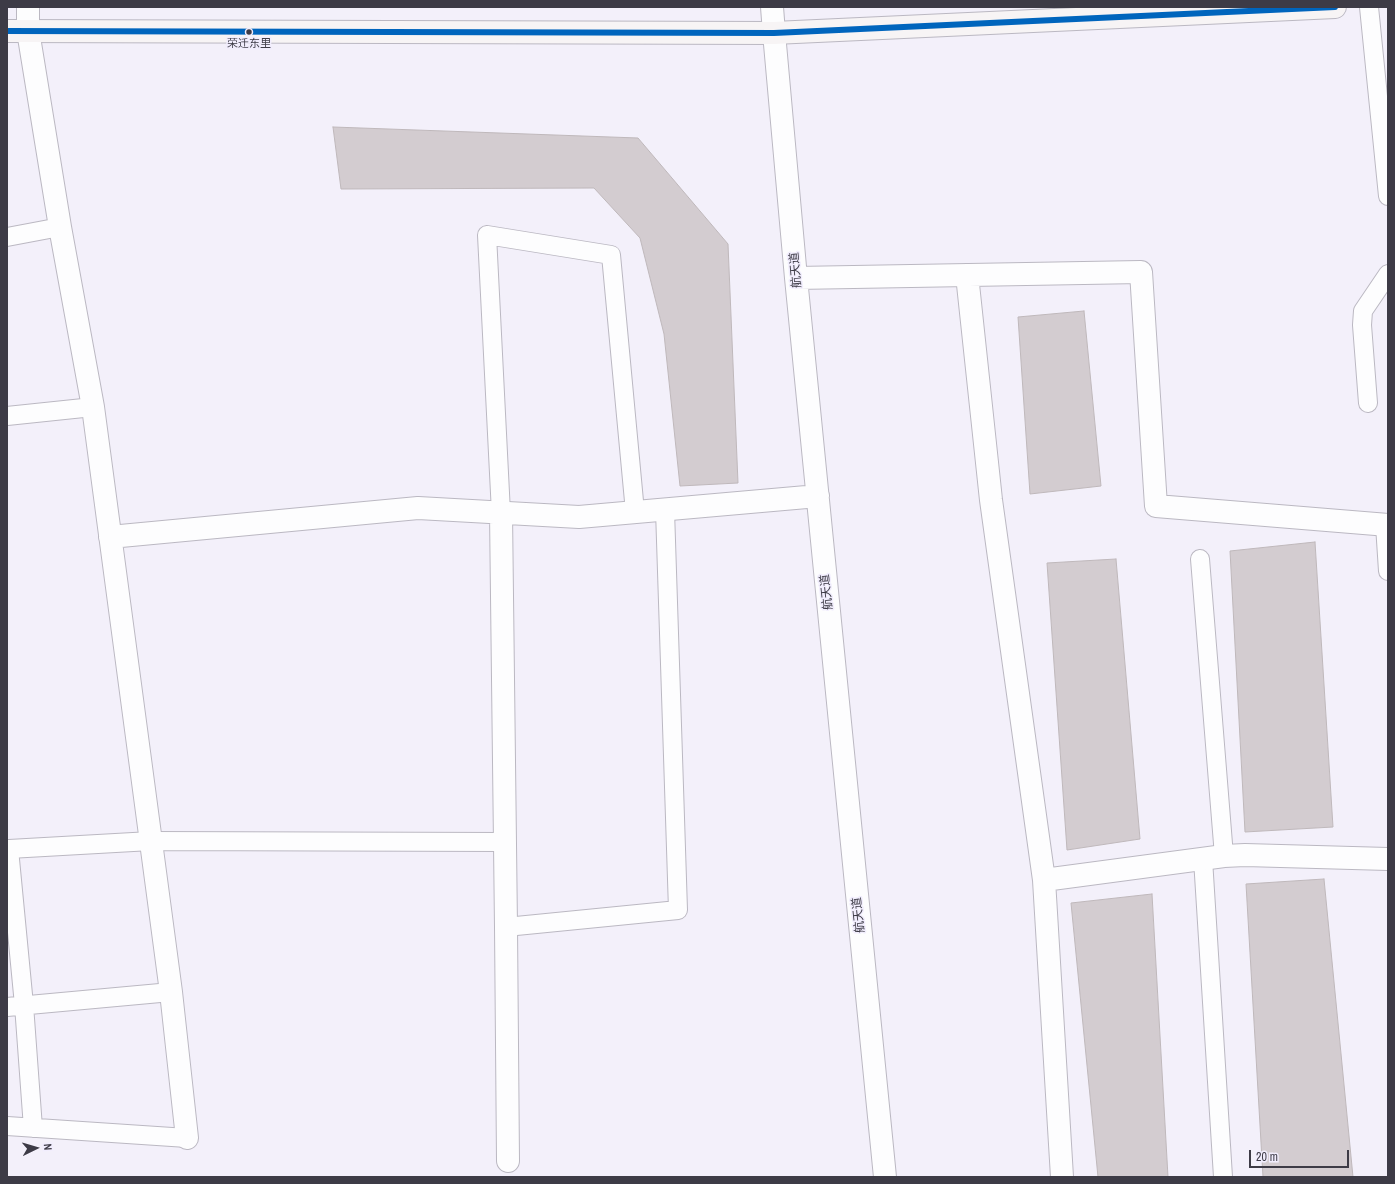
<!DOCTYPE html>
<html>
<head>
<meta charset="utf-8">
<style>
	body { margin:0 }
	#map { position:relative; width:1395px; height:1184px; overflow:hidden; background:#f3f0fa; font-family:"Archivo Narrow",sans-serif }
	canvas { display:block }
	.frame { position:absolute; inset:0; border:8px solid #3d3b46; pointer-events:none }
	.north { position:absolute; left:16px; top:1128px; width:40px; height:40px; -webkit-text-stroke:3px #f1edfd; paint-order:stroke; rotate:85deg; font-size:11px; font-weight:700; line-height:16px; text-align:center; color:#3d3b46 }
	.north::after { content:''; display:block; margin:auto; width:14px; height:18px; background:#3d3b46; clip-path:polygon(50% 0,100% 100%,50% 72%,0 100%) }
	.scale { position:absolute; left:1249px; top:1150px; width:100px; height:18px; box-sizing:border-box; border:2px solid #3d3b46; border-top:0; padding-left:5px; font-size:12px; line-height:14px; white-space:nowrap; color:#3d3b46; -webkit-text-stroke:3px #f1edfd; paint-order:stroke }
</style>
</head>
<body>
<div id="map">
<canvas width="1395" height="1184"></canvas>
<div class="frame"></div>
<div class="north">N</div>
<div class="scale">20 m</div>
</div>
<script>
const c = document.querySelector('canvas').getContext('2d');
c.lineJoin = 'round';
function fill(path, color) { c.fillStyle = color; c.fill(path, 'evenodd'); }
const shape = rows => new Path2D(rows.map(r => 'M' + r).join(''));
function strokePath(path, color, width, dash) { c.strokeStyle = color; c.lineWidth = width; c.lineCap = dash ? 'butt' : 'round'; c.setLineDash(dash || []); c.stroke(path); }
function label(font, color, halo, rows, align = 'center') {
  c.font = font + ' "Archivo Narrow","Noto Sans SC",sans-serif'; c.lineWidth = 3; c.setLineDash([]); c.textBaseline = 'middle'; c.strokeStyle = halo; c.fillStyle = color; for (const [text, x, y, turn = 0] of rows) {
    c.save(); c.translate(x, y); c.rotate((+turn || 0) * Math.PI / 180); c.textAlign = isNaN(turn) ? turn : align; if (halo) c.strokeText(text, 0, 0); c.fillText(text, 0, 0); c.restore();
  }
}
const building = shape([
	[333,127,638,138,728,244,738,483,680,486,664,334,640,238,594,188,341,189,333,127],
	[1084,311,1101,486,1030,494,1018,317,1084,311],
	[1315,542,1333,827,1245,832,1230,551,1315,542],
	[1116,559,1140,839,1067,850,1047,563,1116,559],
	[1324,879,1353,1177,1263,1177,1246,884,1324,879],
	[1152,894,1168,1177,1098,1177,1071,903,1152,894]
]);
fill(building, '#d3ccd0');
strokePath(building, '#bfb8bb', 1);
const service = shape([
	[1369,7,1388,196],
	[7,237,60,227],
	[1368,403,1362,325,1363,311,1388,274],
	[7,416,93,407],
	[501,513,487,235,611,255,635,512],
	[1385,525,1388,571],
	[1200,559,1224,856],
	[1203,859,1223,1177],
	[506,927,678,910,665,510],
	[7,1007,171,992],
	[7,1126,187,1138],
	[33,1128,24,1005,9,849,151,841,505,842]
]);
const minor = shape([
	[28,7,28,31,60,227,93,407,171,992,187,1138],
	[774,33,796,278,885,1177],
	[967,275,991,500,1044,880,1062,1177],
	[796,278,1141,272,1156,506,1388,525],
	[501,513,506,927,508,1161],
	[110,537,418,508,579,517,818,496],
	[1044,880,1224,856,1245,855,1388,859]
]);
const tertiary = shape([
	[772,7,774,33]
]);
const secondary = shape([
	[7,31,774,33,1335,7]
]);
strokePath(service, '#bbb8c2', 20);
strokePath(minor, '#bbb8c2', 24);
strokePath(tertiary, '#bbb8c2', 24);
strokePath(secondary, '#bbb8c2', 24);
strokePath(service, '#fdfdfe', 18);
strokePath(minor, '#fdfdfe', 22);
strokePath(tertiary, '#fdfdfe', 22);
strokePath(secondary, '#f7f4f5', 22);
strokePath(shape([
	[7,31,774,33,1335,7]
]), '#0065bd', 6);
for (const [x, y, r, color] of [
	[249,32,3.5,"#3d3b46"]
]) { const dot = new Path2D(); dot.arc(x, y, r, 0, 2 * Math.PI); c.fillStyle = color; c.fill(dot); strokePath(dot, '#f1edfd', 1.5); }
label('11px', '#3d3b46', '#f1edfd', [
	["荣迁东里",249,44]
]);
label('12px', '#3d3b46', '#f1edfd', [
	["航天道",796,270,-95],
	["航天道",827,592,-96],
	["航天道",859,915,-96]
]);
</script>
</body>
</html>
